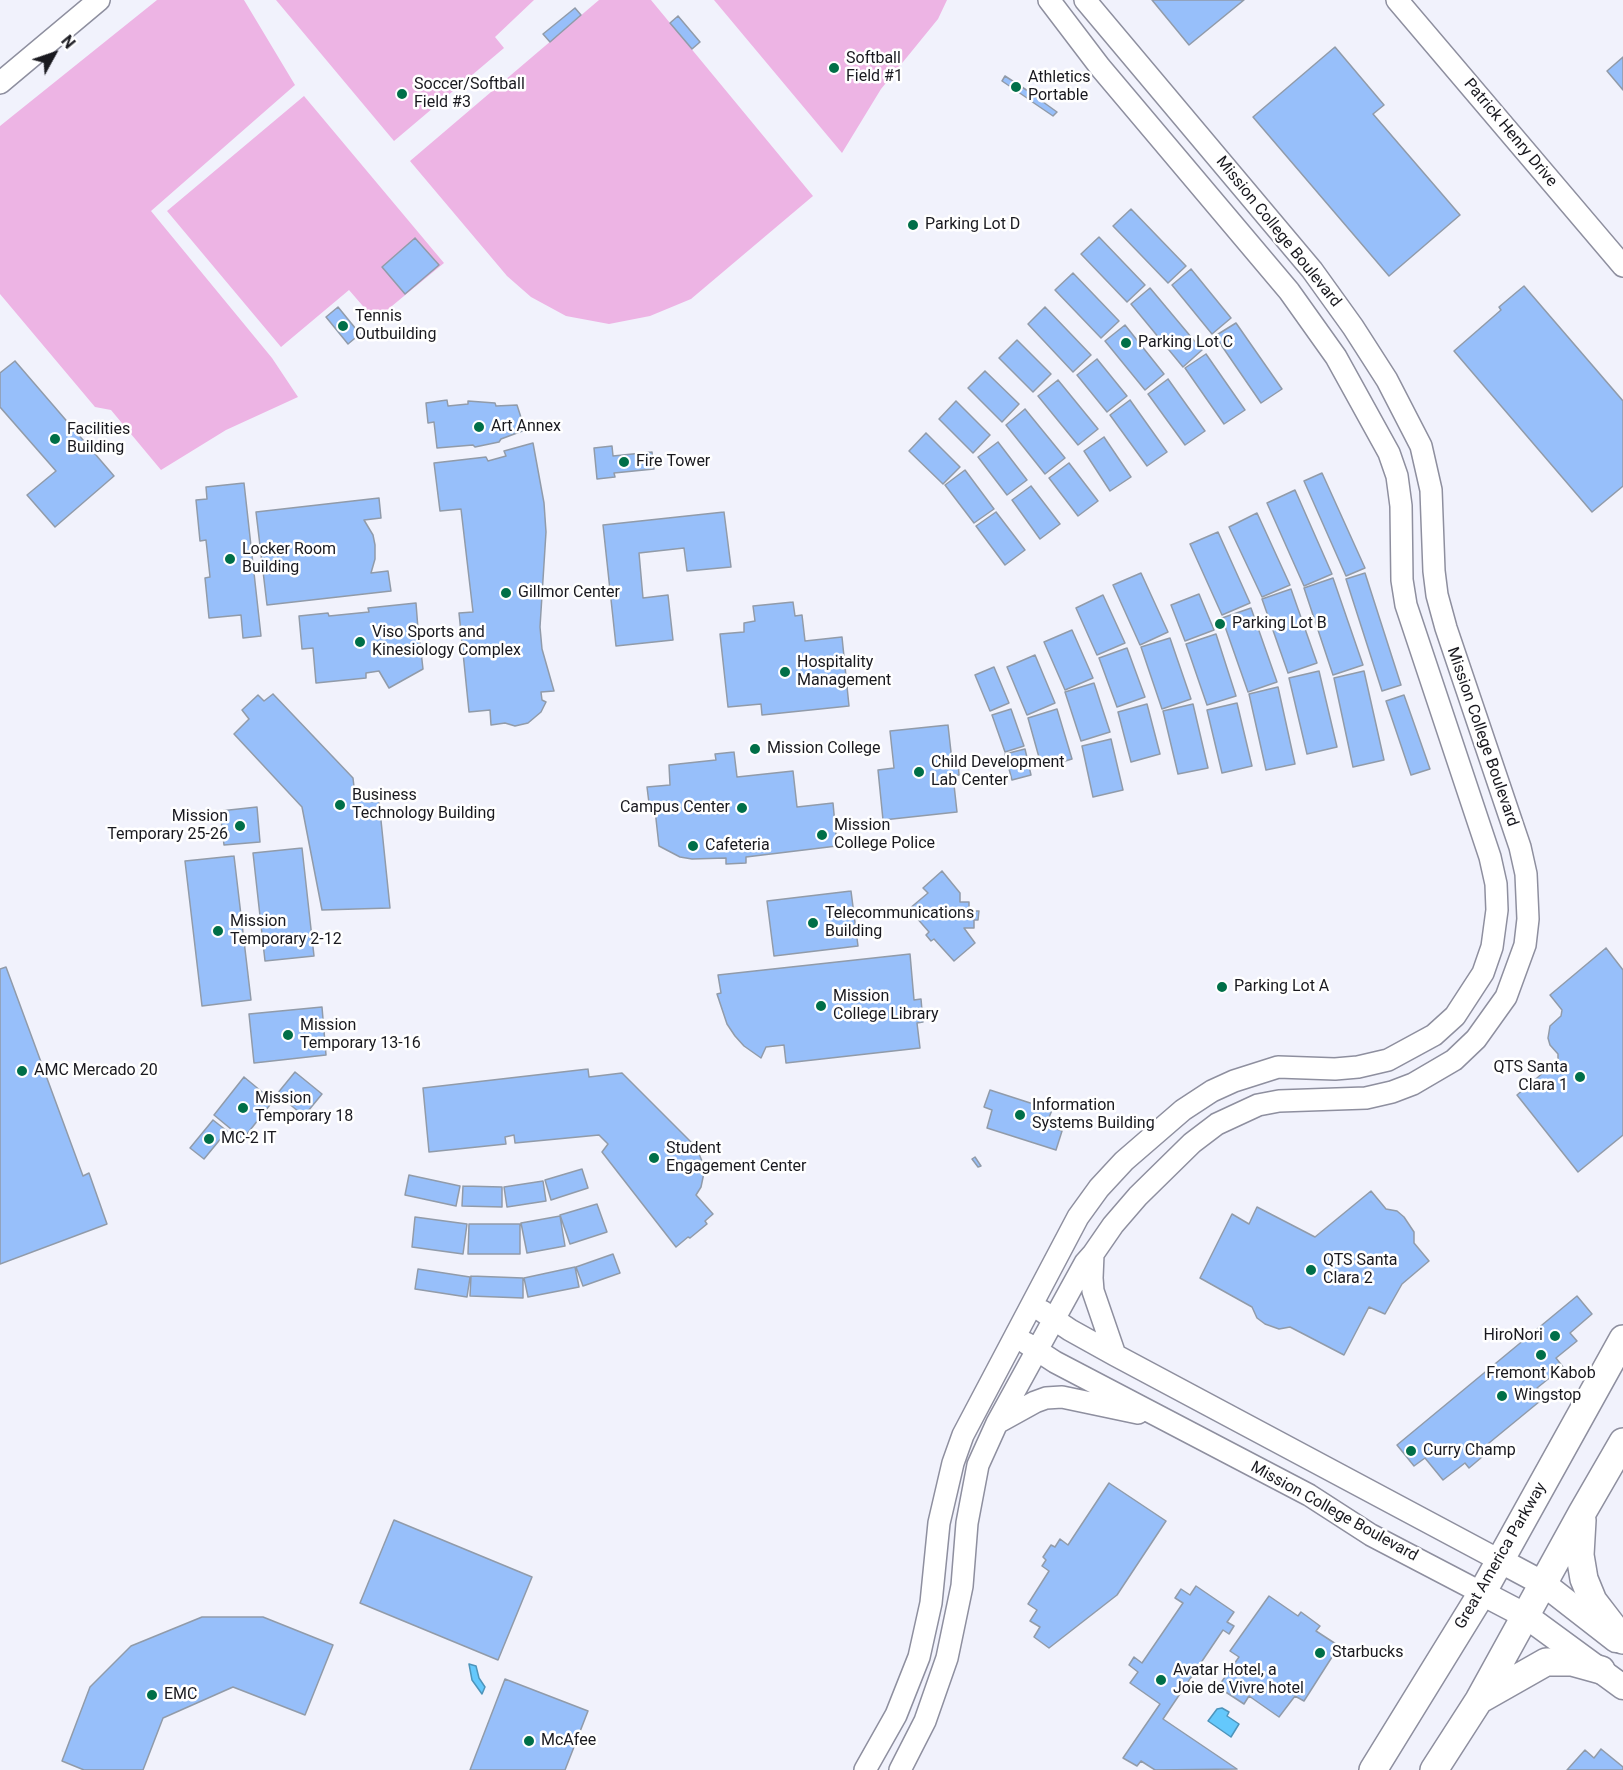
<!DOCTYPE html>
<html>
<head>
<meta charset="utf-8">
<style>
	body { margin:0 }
	#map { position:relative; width:1623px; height:1770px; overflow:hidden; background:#f1f2fc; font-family:Roboto,sans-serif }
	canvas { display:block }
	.north { position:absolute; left:24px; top:24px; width:60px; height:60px; -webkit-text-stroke:4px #fff; paint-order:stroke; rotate:50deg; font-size:16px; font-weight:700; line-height:24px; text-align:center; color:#19191f }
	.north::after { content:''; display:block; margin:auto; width:21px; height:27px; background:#19191f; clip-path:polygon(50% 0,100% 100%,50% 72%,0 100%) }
</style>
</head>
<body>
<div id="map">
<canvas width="1623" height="1770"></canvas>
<div class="north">N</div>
</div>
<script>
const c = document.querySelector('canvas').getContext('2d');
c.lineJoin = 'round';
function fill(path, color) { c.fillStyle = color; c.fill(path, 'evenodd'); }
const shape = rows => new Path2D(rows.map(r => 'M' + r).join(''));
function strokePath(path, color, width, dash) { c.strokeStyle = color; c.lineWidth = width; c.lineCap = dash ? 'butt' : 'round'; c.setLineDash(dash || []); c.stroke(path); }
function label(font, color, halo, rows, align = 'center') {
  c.font = font + ' Roboto,sans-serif'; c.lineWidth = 5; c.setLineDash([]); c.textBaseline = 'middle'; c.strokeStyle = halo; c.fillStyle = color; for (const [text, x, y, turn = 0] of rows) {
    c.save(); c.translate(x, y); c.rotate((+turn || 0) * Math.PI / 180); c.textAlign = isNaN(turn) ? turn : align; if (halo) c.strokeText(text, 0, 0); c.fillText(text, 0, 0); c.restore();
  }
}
fill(shape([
	[157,0,244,0,295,85,151,211,272,358,298,397,226,430,161,470,111,410,95,407,0,294,0,126],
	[276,0,534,0,495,37,504,48,394,141],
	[599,0,651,0,813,196,691,299,650,316,609,324,566,316,531,297,507,276,410,161],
	[714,0,947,0,938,19,881,89,842,153],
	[304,96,444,263,375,320,349,290,281,347,167,211]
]), '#edb4e4');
const water = shape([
	[469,1664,476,1666,479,1678,485,1687,482,1694,472,1680,469,1664],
	[1222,1708,1229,1712,1227,1716,1239,1724,1231,1737,1208,1721,1217,1709,1222,1708]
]);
fill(water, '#64c8fc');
strokePath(water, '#4e94ba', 1.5);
const building = shape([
	[1152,0,1244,0,1189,45,1152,0],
	[575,8,581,15,550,42,543,34,575,8],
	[678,16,700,42,692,49,670,23,678,16],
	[1335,47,1384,105,1373,114,1460,215,1389,276,1253,117,1335,47],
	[1623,57,1623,90,1607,71,1623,57],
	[1005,76,1031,93,1027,98,1002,81,1005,76],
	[1032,94,1057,112,1053,116,1028,99,1032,94],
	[1131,209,1186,266,1168,283,1113,226,1131,209],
	[1099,237,1145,285,1127,302,1081,254,1099,237],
	[415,238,439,265,405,294,382,267,415,238],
	[1191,269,1231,318,1212,334,1172,285,1191,269],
	[1073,273,1119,321,1101,338,1055,290,1073,273],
	[1524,286,1623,401,1623,486,1592,512,1454,351,1501,310,1499,307,1524,286],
	[1150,288,1202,350,1183,367,1131,304,1150,288],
	[338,307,360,334,348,344,326,317,338,307],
	[1045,307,1091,355,1073,372,1028,324,1045,307],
	[1236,323,1282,389,1261,403,1215,336,1236,323],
	[1125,325,1164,374,1145,390,1105,341,1125,325],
	[1017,340,1051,374,1033,392,999,358,1017,340],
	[1206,354,1245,410,1224,424,1185,368,1206,354],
	[1097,359,1127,396,1107,412,1077,375,1097,359],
	[15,361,114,476,55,527,27,495,56,471,0,407,0,373,15,361],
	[985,371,1019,404,1002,422,968,388,985,371],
	[1168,379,1205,431,1185,445,1148,394,1168,379],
	[1058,380,1098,429,1078,445,1038,396,1058,380],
	[447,400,448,406,468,404,468,401,495,403,496,406,517,405,525,430,501,439,499,442,475,447,473,445,437,448,434,422,428,423,426,403,447,400],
	[1130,400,1167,452,1147,466,1110,415,1130,400],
	[956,401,990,435,973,453,939,419,956,401],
	[1025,409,1065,458,1045,474,1006,425,1025,409],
	[926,433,960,467,943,484,909,451,926,433],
	[1104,437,1131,477,1110,491,1084,451,1104,437],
	[998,442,1027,480,1007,495,978,457,998,442],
	[533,443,544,503,546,532,540,627,542,649,554,691,541,692,542,700,546,702,541,712,528,723,515,726,505,723,491,725,490,710,469,712,459,613,473,612,461,509,440,511,434,463,486,457,488,461,506,456,504,451,533,443],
	[612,446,613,456,652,452,654,469,614,473,615,477,597,479,594,448,612,446],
	[1069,463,1098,501,1078,516,1049,478,1069,463],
	[965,470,994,509,974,523,945,485,965,470],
	[1322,473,1365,568,1346,576,1304,481,1322,473],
	[244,483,261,636,243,638,241,615,209,618,205,578,210,577,206,540,200,541,196,500,207,499,206,487,244,483],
	[1031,486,1060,524,1040,539,1012,500,1031,486],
	[1295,490,1332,574,1304,586,1267,503,1295,490],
	[379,498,381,518,364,520,373,535,375,545,375,559,371,573,388,571,391,591,267,605,256,512,379,498],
	[724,512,731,567,687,571,684,548,639,553,643,598,668,595,673,640,616,646,603,525,724,512],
	[996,512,1025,550,1005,565,976,526,996,512],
	[1257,513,1290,585,1262,597,1229,527,1257,513],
	[1218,532,1250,603,1222,615,1190,544,1218,532],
	[1141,573,1168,632,1140,645,1113,585,1141,573],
	[1365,573,1401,685,1382,691,1346,579,1365,573],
	[1333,578,1363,665,1333,675,1304,588,1333,578],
	[1291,589,1317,663,1288,673,1262,599,1291,589],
	[1199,594,1214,630,1185,641,1171,605,1199,594],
	[1103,595,1125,643,1097,655,1076,608,1103,595],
	[793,602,795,616,802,615,805,641,842,637,849,706,762,715,761,704,728,707,720,634,744,632,744,623,755,621,753,606,793,602],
	[416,603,418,629,412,629,413,635,419,634,423,669,389,688,379,671,366,673,366,678,316,683,313,648,302,649,299,616,328,613,329,616,369,612,368,608,416,603],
	[1251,608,1277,682,1248,692,1222,618,1251,608],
	[1072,630,1093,678,1065,690,1044,642,1072,630],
	[1216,634,1236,696,1207,705,1186,644,1216,634],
	[1170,638,1191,699,1162,709,1141,647,1170,638],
	[1127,648,1145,697,1117,707,1099,658,1127,648],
	[1035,655,1055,703,1027,715,1007,667,1035,655],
	[994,667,1009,703,990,711,975,675,994,667],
	[1319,671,1337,747,1307,754,1289,678,1319,671],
	[1364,671,1384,760,1353,767,1334,678,1364,671],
	[1094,683,1110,732,1081,741,1065,692,1094,683],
	[1278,687,1295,764,1266,770,1249,694,1278,687],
	[273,694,353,778,354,787,366,802,379,801,390,908,322,910,302,807,234,734,249,719,242,710,258,695,264,701,273,694],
	[1404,695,1430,769,1411,775,1386,701,1404,695],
	[1237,703,1252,766,1222,773,1207,710,1237,703],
	[1147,704,1160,754,1131,762,1118,712,1147,704],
	[1193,704,1208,768,1178,774,1163,711,1193,704],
	[1011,709,1024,746,1005,752,992,715,1011,709],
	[1057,709,1072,759,1042,768,1028,718,1057,709],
	[948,725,952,761,958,760,959,775,953,776,957,812,883,820,878,770,894,768,890,731,948,725],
	[1111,739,1123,790,1093,797,1082,746,1111,739],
	[1025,749,1031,775,1012,780,1005,754,1025,749],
	[734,752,737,777,793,771,797,807,833,803,837,846,746,857,746,863,726,864,726,858,692,859,680,857,659,846,655,810,650,811,647,787,670,785,669,765,716,760,715,754,734,752],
	[257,807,260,842,224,845,220,811,257,807],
	[302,848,314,956,265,961,253,853,302,848],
	[234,856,251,1000,202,1006,185,861,234,856],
	[942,871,960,893,960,902,969,902,969,911,979,911,978,920,974,920,974,928,964,928,975,943,954,961,934,939,931,941,926,935,929,932,909,909,928,893,923,888,942,871],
	[851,891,858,946,774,956,767,901,851,891],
	[1606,948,1623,970,1623,1135,1578,1172,1517,1095,1558,1060,1558,1054,1550,1045,1548,1038,1550,1026,1561,1016,1562,1010,1550,995,1606,948],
	[910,954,914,1000,921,999,923,1022,917,1023,920,1048,786,1063,784,1045,766,1047,761,1058,744,1046,735,1036,727,1024,717,994,721,993,718,975,910,954],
	[6,967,83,1176,89,1173,107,1224,0,1264,0,969,6,967],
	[322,1007,326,1055,254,1063,249,1014,322,1007],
	[588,1069,589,1077,622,1073,701,1152,699,1154,705,1168,701,1187,696,1195,713,1214,705,1221,707,1224,690,1238,688,1237,676,1247,602,1152,608,1144,599,1135,515,1143,514,1135,505,1137,506,1144,429,1152,423,1088,588,1069],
	[295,1072,322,1094,304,1116,277,1094,295,1072],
	[244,1077,273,1101,243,1139,214,1115,244,1077],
	[990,1090,1052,1110,1048,1120,1055,1123,1054,1128,1062,1131,1056,1150,987,1128,992,1110,984,1107,990,1090],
	[213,1120,227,1131,204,1159,190,1148,213,1120],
	[975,1157,981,1166,978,1167,972,1159,975,1157],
	[582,1169,588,1188,551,1200,545,1180,582,1169],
	[409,1175,460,1186,456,1206,405,1195,409,1175],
	[543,1181,546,1201,507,1207,504,1187,543,1181],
	[463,1186,502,1187,502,1207,462,1206,463,1186],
	[1371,1191,1386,1209,1397,1211,1404,1217,1414,1232,1414,1243,1429,1261,1402,1284,1385,1314,1369,1307,1344,1355,1290,1327,1279,1329,1265,1324,1257,1318,1252,1307,1200,1278,1232,1214,1249,1224,1257,1207,1315,1237,1371,1191],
	[597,1204,607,1232,570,1244,560,1215,597,1204],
	[560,1216,565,1246,527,1253,521,1223,560,1216],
	[415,1217,467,1224,463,1254,412,1247,415,1217],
	[469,1224,520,1224,520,1254,468,1254,469,1224],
	[613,1254,620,1273,583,1286,576,1267,613,1254],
	[575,1267,579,1287,528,1297,524,1278,575,1267],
	[418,1269,470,1277,467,1297,415,1289,418,1269],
	[471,1276,523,1278,523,1298,470,1296,471,1276],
	[1577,1296,1592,1314,1570,1333,1577,1341,1556,1358,1563,1367,1537,1388,1545,1397,1478,1452,1482,1457,1469,1468,1465,1463,1443,1480,1425,1458,1414,1466,1397,1445,1577,1296],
	[1109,1483,1166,1521,1117,1595,1049,1648,1034,1637,1040,1627,1030,1621,1037,1610,1028,1604,1049,1571,1042,1566,1046,1560,1043,1557,1051,1545,1055,1547,1060,1539,1068,1545,1109,1483],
	[394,1520,532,1577,498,1660,360,1603,394,1520],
	[1196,1586,1234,1612,1227,1622,1234,1626,1229,1634,1223,1630,1163,1719,1237,1769,1155,1770,1141,1761,1137,1766,1123,1758,1160,1704,1130,1683,1138,1672,1129,1665,1134,1657,1142,1663,1183,1603,1175,1598,1181,1589,1190,1595,1196,1586],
	[1269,1596,1298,1616,1301,1612,1320,1626,1316,1631,1339,1646,1304,1701,1295,1696,1279,1717,1249,1696,1244,1704,1218,1687,1239,1657,1230,1651,1269,1596],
	[202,1617,263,1617,333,1645,305,1715,233,1687,163,1718,143,1770,84,1770,62,1761,90,1687,131,1646,202,1617],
	[505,1679,588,1711,565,1770,470,1770,505,1679],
	[1601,1749,1623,1767,1623,1770,1567,1770,1585,1750,1594,1758,1601,1749]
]);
fill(building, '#97bffa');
strokePath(building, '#919ba9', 1.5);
const tertiary = shape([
	[1397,0,1623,266],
	[0,83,99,0],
	[1093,1254,1092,1278,1093,1291,1115,1355],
	[1042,1311,1070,1330,1115,1355,1499,1560],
	[1026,1343,1055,1362,1309,1495,1371,1535,1482,1593],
	[997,1423,1035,1402,1046,1398,1062,1397,1138,1413],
	[865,1770,896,1715,919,1657,931,1603,939,1523,953,1463,963,1435,1078,1217,1099,1188,1124,1161,1183,1110,1212,1091,1234,1081,1278,1067,1335,1069,1358,1067,1388,1060,1434,1035,1455,1016,1483,973,1492,947,1497,910,1496,884,1490,857,1406,605,1402,580,1401,506,1397,476,1389,453,1336,357,1289,291,1100,67,1049,0],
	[900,1770,925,1721,947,1658,962,1586,967,1523,978,1465,997,1423,1085,1263,1093,1254,1113,1225,1138,1196,1192,1143,1217,1124,1258,1105,1279,1101,1366,1098,1392,1092,1413,1084,1454,1060,1476,1039,1506,997,1525,945,1528,919,1526,874,1520,847,1446,628,1437,595,1434,571,1431,490,1421,446,1387,380,1353,327,1312,270,1085,0]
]);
const secondary = shape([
	[1499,1560,1544,1584,1616,1640],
	[1482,1593,1526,1616,1623,1687]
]);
const primary = shape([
	[1582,1520,1580,1555,1584,1579,1593,1601,1623,1640],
	[1479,1700,1546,1662,1572,1662,1601,1670],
	[1373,1770,1482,1593,1623,1339],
	[1434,1770,1479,1700,1582,1513,1623,1442]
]);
strokePath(tertiary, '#8e8f9f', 24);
strokePath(secondary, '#8e8f9f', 27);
strokePath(primary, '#8e8f9f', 30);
strokePath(tertiary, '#fff', 21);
strokePath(secondary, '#fff', 24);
strokePath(primary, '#fff', 27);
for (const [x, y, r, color] of [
	[834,68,6,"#006f48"],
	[1016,87,6,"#006f48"],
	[402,94,6,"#006f48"],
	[913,225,6,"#006f48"],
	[343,326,6,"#006f48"],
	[1126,343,6,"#006f48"],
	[479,427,6,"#006f48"],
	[55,439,6,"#006f48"],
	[624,462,6,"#006f48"],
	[230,559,6,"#006f48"],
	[506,593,6,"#006f48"],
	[1220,624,6,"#006f48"],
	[360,642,6,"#006f48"],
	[785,672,6,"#006f48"],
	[755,749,6,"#006f48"],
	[919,772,6,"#006f48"],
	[340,805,6,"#006f48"],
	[742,808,6,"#006f48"],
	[240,826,6,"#006f48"],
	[822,835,6,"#006f48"],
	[693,846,6,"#006f48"],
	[813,923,6,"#006f48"],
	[218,931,6,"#006f48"],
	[1222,987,6,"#006f48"],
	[821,1006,6,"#006f48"],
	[288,1035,6,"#006f48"],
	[22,1071,6,"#006f48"],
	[1580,1077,6,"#006f48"],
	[243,1108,6,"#006f48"],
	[1020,1115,6,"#006f48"],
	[209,1139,6,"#006f48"],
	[654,1158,6,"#006f48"],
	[1311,1270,6,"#006f48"],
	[1555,1336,6,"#006f48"],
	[1541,1355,6,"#006f48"],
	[1502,1396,6,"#006f48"],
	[1411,1451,6,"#006f48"],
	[1320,1653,6,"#006f48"],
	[1161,1680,6,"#006f48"],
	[152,1695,6,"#006f48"],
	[529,1741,6,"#006f48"]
]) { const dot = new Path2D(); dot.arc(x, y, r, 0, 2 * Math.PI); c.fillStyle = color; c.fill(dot); strokePath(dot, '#fff', 2); }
label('16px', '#19191f', '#fff', [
	["Softball",846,59],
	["Field #1",846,77],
	["Athletics",1028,78],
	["Portable",1028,96],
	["Soccer/Softball",414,85],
	["Field #3",414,103],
	["Parking Lot D",925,225],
	["Tennis",355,317],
	["Outbuilding",355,335],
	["Parking Lot C",1138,343],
	["Art Annex",491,427],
	["Facilities",67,430],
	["Building",67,448],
	["Fire Tower",636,462],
	["Locker Room",242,550],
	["Building",242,568],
	["Gillmor Center",518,593],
	["Parking Lot B",1232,624],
	["Viso Sports and",372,633],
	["Kinesiology Complex",372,651],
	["Hospitality",797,663],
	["Management",797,681],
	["Mission College",767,749],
	["Child Development",931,763],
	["Lab Center",931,781],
	["Business",352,796],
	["Technology Building",352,814],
	["Campus Center",730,808,"right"],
	["Mission",228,817,"right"],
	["Temporary 25-26",228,835,"right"],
	["Mission",834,826],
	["College Police",834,844],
	["Cafeteria",705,846],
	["Telecommunications",825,914],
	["Building",825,932],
	["Mission",230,922],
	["Temporary 2-12",230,940],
	["Parking Lot A",1234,987],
	["Mission",833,997],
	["College Library",833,1015],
	["Mission",300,1026],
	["Temporary 13-16",300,1044],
	["QTS Santa",1568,1068,"right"],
	["Clara 1",1568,1086,"right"],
	["AMC Mercado 20",34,1071],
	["Mission",255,1099],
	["Temporary 18",255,1117],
	["Information",1032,1106],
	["Systems Building",1032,1124],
	["MC-2 IT",221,1139],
	["Student",666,1149],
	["Engagement Center",666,1167],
	["QTS Santa",1323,1261],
	["Clara 2",1323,1279],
	["HiroNori",1543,1336,"right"],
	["Fremont Kabob",1541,1374,"center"],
	["Wingstop",1514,1396],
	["Curry Champ",1423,1451],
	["Starbucks",1332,1653],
	["Avatar Hotel, a",1173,1671],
	["Joie de Vivre hotel",1173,1689],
	["EMC",164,1695],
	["McAfee",541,1741]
], 'left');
label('16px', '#19191f', '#fff', [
	["Patrick Henry Drive",1510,133,50],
	["Mission College Boulevard",1278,232,51],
	["Mission College Boulevard",1482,737,71],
	["Mission College Boulevard",1334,1512,29],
	["Great America Parkway",1501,1556,-60]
]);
</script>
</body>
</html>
